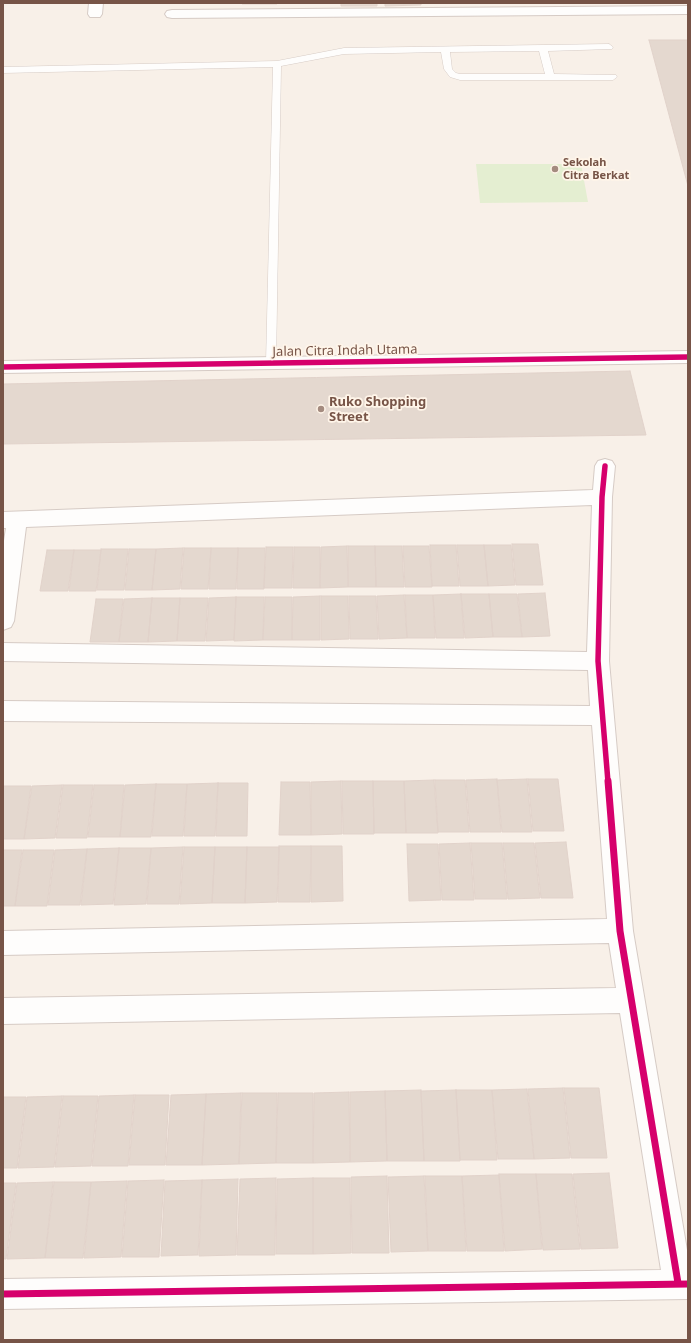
<!DOCTYPE html>
<html>
<head>
<meta charset="utf-8">
<style>
	body { margin:0 }
	#map { position:relative; width:691px; height:1343px; overflow:hidden; background:#f8f0e8; font-family:"Noto Sans",sans-serif }
	canvas { display:block }
	.frame { position:absolute; inset:0; border:4px solid #775447; pointer-events:none }
</style>
</head>
<body>
<div id="map">
<canvas width="691" height="1343"></canvas>
<div class="frame"></div>
</div>
<script>
const c = document.querySelector('canvas').getContext('2d');
c.lineJoin = 'round';
function fill(path, color) { c.fillStyle = color; c.fill(path, 'evenodd'); }
const shape = rows => new Path2D(rows.map(r => 'M' + r).join(''));
function strokePath(path, color, width, dash) { c.strokeStyle = color; c.lineWidth = width; c.lineCap = dash ? 'butt' : 'round'; c.setLineDash(dash || []); c.stroke(path); }
function label(font, color, halo, rows, align = 'center') {
  c.font = font + ' "Noto Sans",sans-serif'; c.lineWidth = 3.5; c.setLineDash([]); c.textBaseline = 'middle'; c.strokeStyle = halo; c.fillStyle = color; for (const [text, x, y, turn = 0] of rows) {
    c.save(); c.translate(x, y); c.rotate((+turn || 0) * Math.PI / 180); c.textAlign = isNaN(turn) ? turn : align; if (halo) c.strokeText(text, 0, 0); c.fillText(text, 0, 0); c.restore();
  }
}
fill(shape([
	[476,164,581,164,588,202,480,203]
]), '#e4eed1');
const building = shape([
	[242,3,277,3,277,4,242,4,242,3],
	[341,3,377,3,377,6,341,6,341,3],
	[385,3,421,3,421,5,385,6,385,3],
	[649,40,688,40,688,186,649,40],
	[630,371,646,435,3,444,3,384,630,371],
	[512,544,538,544,543,585,516,585,512,544],
	[430,545,456,545,459,586,432,586,430,545],
	[457,545,484,545,488,586,460,586,457,545],
	[484,545,511,545,515,585,488,586,484,545],
	[347,546,348,587,320,588,321,547,347,546],
	[348,546,375,546,376,587,348,587,348,546],
	[375,546,402,546,404,587,376,587,375,546],
	[403,546,429,546,432,587,405,587,403,546],
	[266,547,293,547,292,588,264,588,266,547],
	[294,547,320,547,320,588,293,588,294,547],
	[183,548,180,589,152,590,156,549,183,548],
	[184,548,211,548,208,589,181,589,184,548],
	[211,548,238,548,236,589,209,589,211,548],
	[238,548,265,548,264,589,237,589,238,548],
	[101,549,128,549,124,590,97,590,101,549],
	[129,549,156,549,152,590,125,590,129,549],
	[47,550,74,550,68,591,40,591,47,550],
	[74,550,101,550,96,591,69,591,74,550],
	[545,593,550,636,522,637,518,594,545,593],
	[461,594,489,594,493,637,465,638,461,594],
	[461,594,464,638,436,638,433,595,461,594],
	[489,594,517,594,522,637,493,637,489,594],
	[404,595,407,638,379,639,377,596,404,595],
	[405,595,433,595,435,638,407,638,405,595],
	[320,596,320,640,292,640,293,597,320,596],
	[321,596,348,596,349,639,321,640,321,596],
	[349,596,376,596,378,639,350,639,349,596],
	[236,597,234,640,206,641,209,598,236,597],
	[236,597,264,597,263,640,234,641,236,597],
	[265,597,292,597,292,640,263,640,265,597],
	[152,598,180,598,177,641,148,642,152,598],
	[152,598,148,642,119,642,124,599,152,598],
	[180,598,208,598,205,641,177,641,180,598],
	[96,599,123,599,119,642,90,642,96,599],
	[497,779,501,832,470,832,466,780,497,779],
	[527,779,532,832,502,832,497,780,527,779],
	[528,779,558,779,564,831,533,831,528,779],
	[434,780,438,833,406,833,404,781,434,780],
	[435,780,465,780,469,832,438,832,435,780],
	[341,781,342,834,311,835,311,782,341,781],
	[342,781,373,781,374,834,343,834,342,781],
	[373,781,404,781,406,833,374,833,373,781],
	[281,782,310,782,311,835,279,835,281,782],
	[218,783,248,783,247,836,216,836,218,783],
	[218,783,215,836,184,836,187,784,218,783],
	[156,784,151,837,120,837,125,785,156,784],
	[156,784,187,784,183,836,152,836,156,784],
	[62,785,55,838,24,839,32,786,62,785],
	[63,785,93,785,87,838,56,838,63,785],
	[94,785,124,785,120,837,88,837,94,785],
	[3,786,31,786,24,839,3,839,3,786],
	[566,842,573,898,541,898,535,843,566,842],
	[470,843,474,900,442,900,439,844,470,843],
	[471,843,502,843,507,899,475,899,471,843],
	[503,843,534,843,540,898,508,899,503,843],
	[407,844,438,844,441,900,409,901,407,844],
	[279,846,311,846,310,902,278,902,279,846],
	[311,846,342,846,343,901,311,902,311,846],
	[183,847,179,904,147,904,151,848,183,847],
	[184,847,215,847,212,903,180,904,184,847],
	[215,847,247,847,245,903,212,903,215,847],
	[247,847,279,847,277,902,245,903,247,847],
	[119,848,151,848,146,904,114,905,119,848],
	[119,848,113,904,81,905,87,849,119,848],
	[87,849,80,905,48,905,55,850,87,849],
	[3,850,22,850,15,906,3,906,3,850],
	[23,850,54,850,47,906,15,906,23,850],
	[563,1088,570,1158,534,1159,528,1089,563,1088],
	[564,1088,599,1088,607,1158,571,1158,564,1088],
	[527,1089,534,1159,498,1159,492,1090,527,1089],
	[421,1090,424,1161,387,1161,385,1091,421,1090],
	[456,1090,460,1161,424,1161,421,1091,456,1090],
	[456,1090,492,1090,497,1160,460,1160,456,1090],
	[385,1091,387,1161,350,1162,350,1092,385,1091],
	[349,1092,350,1162,313,1163,314,1093,349,1092],
	[241,1093,239,1164,202,1165,206,1094,241,1093],
	[242,1093,277,1093,276,1163,239,1164,242,1093],
	[278,1093,313,1093,313,1163,276,1163,278,1093],
	[206,1094,202,1165,166,1165,171,1095,206,1094],
	[134,1095,128,1166,92,1166,99,1096,134,1095],
	[135,1095,169,1095,165,1165,129,1165,135,1095],
	[62,1096,54,1167,18,1168,27,1097,62,1096],
	[63,1096,98,1096,91,1166,55,1167,63,1096],
	[3,1097,26,1097,17,1168,3,1168,3,1097],
	[609,1173,618,1248,581,1249,573,1174,609,1173],
	[499,1174,536,1174,542,1249,505,1251,499,1174],
	[536,1174,572,1174,580,1249,543,1250,536,1174],
	[499,1175,504,1251,467,1251,462,1176,499,1175],
	[387,1176,389,1253,352,1253,351,1177,387,1176],
	[424,1176,428,1251,391,1252,388,1177,424,1176],
	[425,1176,462,1176,466,1251,428,1251,425,1176],
	[276,1178,275,1255,237,1255,240,1179,276,1178],
	[313,1178,350,1178,351,1253,313,1254,313,1178],
	[313,1178,313,1254,276,1254,277,1179,313,1178],
	[238,1179,236,1255,199,1256,202,1180,238,1179],
	[164,1180,159,1257,122,1257,128,1181,164,1180],
	[202,1180,198,1255,161,1256,165,1181,202,1180],
	[127,1181,121,1257,84,1258,91,1182,127,1181],
	[53,1182,45,1258,7,1259,17,1183,53,1182],
	[54,1182,91,1182,83,1258,45,1258,54,1182],
	[3,1183,16,1183,6,1259,3,1259,3,1183]
]);
fill(building, '#e4d8cf');
strokePath(building, '#e1d2ca', 1);
const service = shape([
	[609,44,613,47,612,49,548,51,554,74,616,75,617,77,613,80,460,80,450,77,444,69,441,52,344,54,281,66,276,363,271,367,266,363,273,67,3,73,3,67,277,61,344,48,609,44],
	[539,51,545,74,460,74,456,73,452,69,450,52,539,51]
]);
const minor = shape([
	[89,3,103,3,102,14,100,17,90,17,88,14,89,3],
	[688,6,688,14,172,18,167,17,165,14,167,11,172,10,688,6],
	[688,351,688,363,3,373,3,361,688,351],
	[605,459,612,461,615,466,612,497,609,661,633,931,688,1256,688,1299,3,1309,3,1279,661,1270,620,1013,3,1024,3,998,616,988,609,943,3,955,3,931,607,919,592,725,3,721,3,701,590,706,588,670,3,661,3,643,587,652,592,505,26,527,14,621,11,627,3,630,3,547,6,528,3,528,3,512,593,490,595,466,598,461,605,459]
]);
strokePath(service, '#d6cbc5', 1);
strokePath(minor, '#d6cbc5', 2);
fill(service, '#fefdfc');
fill(minor, '#fefdfc');
strokePath(shape([
	[3,367,688,357],
	[605,466,602,497,598,661,608,782]
]), '#d6006c', 5.5);
strokePath(shape([
	[608,781,620,931,678,1283],
	[3,1294,688,1284]
]), '#d6006c', 7);
for (const [x, y, r, color] of [
	[555,169,4,"#a48b7f"],
	[321,409,4,"#a48b7f"]
]) { const dot = new Path2D(); dot.arc(x, y, r, 0, 2 * Math.PI); c.fillStyle = color; c.fill(dot); strokePath(dot, '#fff5e9', 1.5); }
label('bold 11px', '#775447', '#fff5e9', [
	["Sekolah",563,163],
	["Citra Berkat",563,176]
], 'left');
label('13px', '#775447', '#fff5e9', [
	["Jalan Citra Indah Utama",345,351,-1]
]);
label('bold 13px', '#775447', '#fff5e9', [
	["Ruko Shopping",329,402],
	["Street",329,417]
], 'left');
</script>
</body>
</html>
